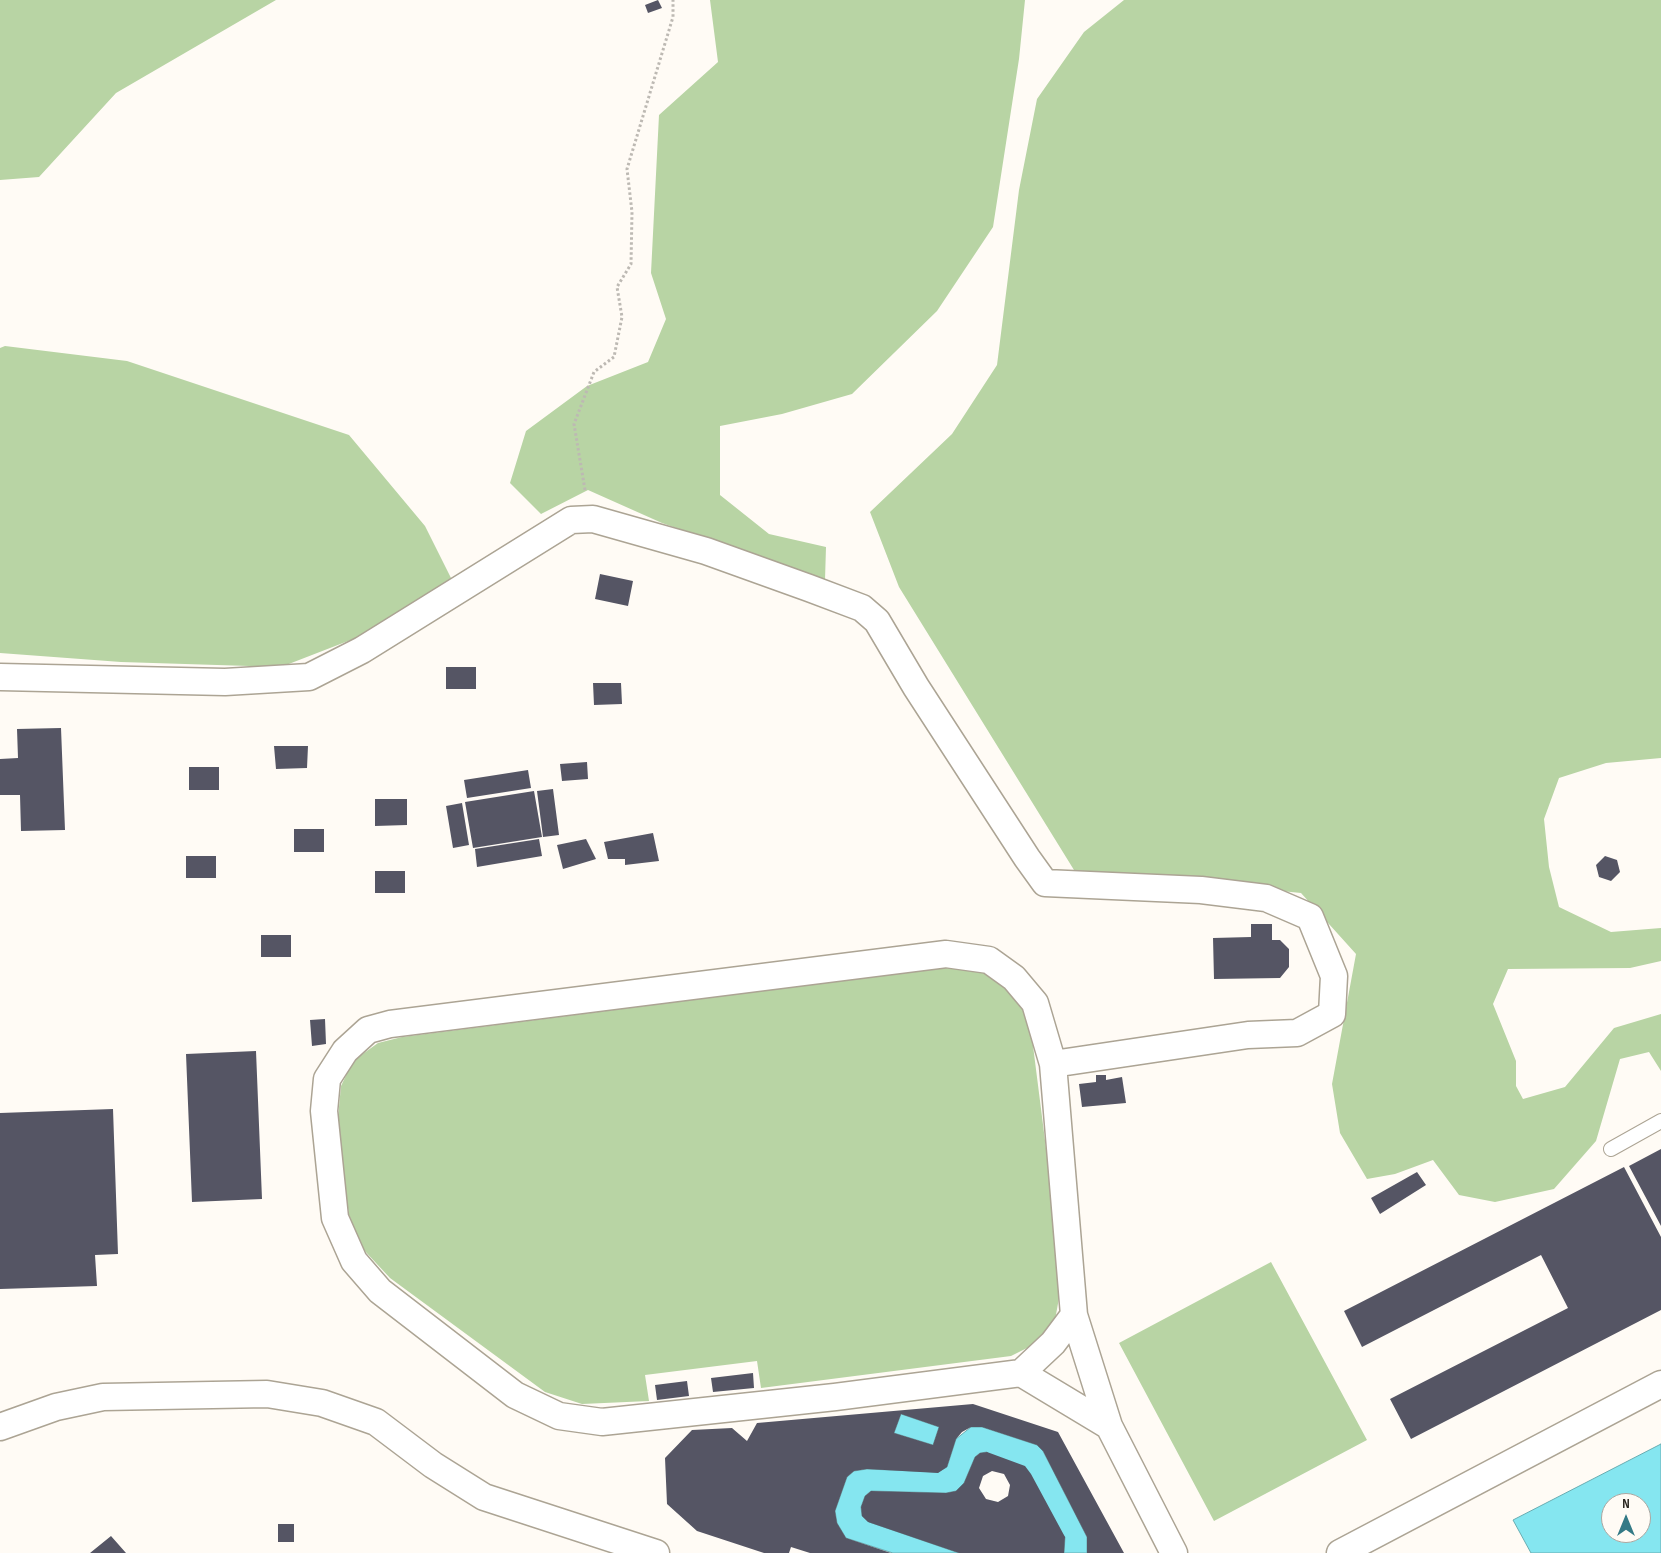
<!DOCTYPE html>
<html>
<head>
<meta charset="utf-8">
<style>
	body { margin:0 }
	#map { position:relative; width:1661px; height:1553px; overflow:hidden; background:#fffbf5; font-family:"Sofia Sans Condensed",sans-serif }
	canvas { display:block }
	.north { position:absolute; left:1601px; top:1493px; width:50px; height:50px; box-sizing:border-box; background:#fffbf5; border:1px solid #aaa6a0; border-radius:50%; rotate:0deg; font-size:14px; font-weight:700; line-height:20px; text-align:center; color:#2b2721 }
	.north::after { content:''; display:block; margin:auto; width:18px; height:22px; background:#347a86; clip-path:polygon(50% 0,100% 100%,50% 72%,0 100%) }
</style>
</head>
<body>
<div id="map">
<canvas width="1661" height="1553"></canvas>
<div class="north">N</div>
</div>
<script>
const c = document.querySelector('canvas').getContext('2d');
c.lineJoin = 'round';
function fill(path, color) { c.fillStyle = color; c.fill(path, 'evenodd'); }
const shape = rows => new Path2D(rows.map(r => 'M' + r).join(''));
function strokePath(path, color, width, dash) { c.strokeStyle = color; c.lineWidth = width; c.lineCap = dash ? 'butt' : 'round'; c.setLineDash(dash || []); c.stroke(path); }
fill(shape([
	[0,0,276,0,116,93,39,177,0,180],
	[710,0,1025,0,1019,59,993,227,937,311,852,394,782,414,720,426,720,495,769,534,826,547,825,580,662,523,588,490,541,514,510,483,526,431,587,386,648,362,666,319,651,273,659,115,718,62],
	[1124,0,1661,0,1661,758,1606,763,1559,778,1544,819,1549,867,1559,907,1611,932,1661,928,1661,961,1630,968,1508,969,1493,1004,1516,1061,1516,1086,1523,1099,1565,1087,1614,1028,1661,1014,1661,1071,1649,1052,1620,1059,1596,1141,1554,1189,1495,1202,1459,1195,1433,1160,1395,1174,1367,1179,1340,1133,1332,1084,1356,954,1301,893,1074,870,899,587,870,512,952,434,997,365,1019,190,1037,99,1084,32],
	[5,346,127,361,349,435,425,526,453,582,361,636,281,667,121,662,0,653,0,348],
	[942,968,975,969,998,979,1018,1000,1030,1022,1059,1251,1061,1287,1055,1320,1037,1343,1011,1356,761,1388,757,1361,645,1375,649,1401,582,1404,545,1392,390,1278,362,1248,349,1215,337,1128,341,1086,353,1061,378,1043,402,1037],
	[1271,1262,1367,1440,1214,1521,1119,1343]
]), '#b8d4a4');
const water = shape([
	[901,1414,939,1427,933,1445,894,1433,901,1414],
	[971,1427,982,1427,1037,1445,1043,1451,1087,1537,1087,1553,1064,1553,1065,1537,987,1452,980,1453,975,1457,964,1483,956,1491,946,1493,871,1491,865,1496,861,1507,862,1516,869,1522,959,1553,893,1553,846,1538,837,1523,835,1511,847,1477,854,1471,867,1469,938,1472,947,1467,956,1439,971,1427],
	[1661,1444,1661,1553,1531,1553,1513,1520,1661,1444],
	[1611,1503,1641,1503,1641,1533,1611,1533,1611,1503]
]);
fill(water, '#85e6f0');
strokePath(water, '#6aadb2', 1);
fill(shape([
	[658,0,662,8,648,13,645,5],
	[600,574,633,581,628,606,595,599],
	[446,667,476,667,476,689,446,689],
	[593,683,621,683,622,704,594,705],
	[61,728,65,830,21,831,20,795,0,795,0,759,18,758,17,729],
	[274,746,308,746,307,768,276,769],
	[587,762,588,779,562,781,560,764],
	[189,767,219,767,219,790,189,790],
	[528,770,531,788,467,798,464,780],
	[553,789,559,835,543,837,537,791],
	[534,791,542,837,473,848,465,802],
	[375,799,407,799,407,825,375,826],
	[462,803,469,845,453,848,446,806],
	[294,829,324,829,324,852,294,852],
	[653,833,659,861,625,865,625,859,608,859,604,842],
	[539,839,542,856,477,867,475,849],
	[586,839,596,859,563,869,557,845],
	[186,856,216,856,216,878,186,878],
	[1605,856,1617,860,1620,872,1611,881,1599,877,1596,865],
	[375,871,405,871,405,893,375,893],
	[1251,924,1272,924,1272,940,1280,940,1289,949,1289,967,1280,978,1214,979,1213,938,1251,937],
	[261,935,291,935,291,957,261,957],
	[325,1019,326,1044,312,1046,310,1020],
	[256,1051,262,1199,192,1202,186,1054],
	[1096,1075,1106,1075,1106,1080,1122,1077,1126,1103,1082,1107,1079,1084,1096,1082],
	[113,1109,118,1254,95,1255,97,1286,0,1289,0,1113],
	[1661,1149,1661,1226,1629,1166],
	[1624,1167,1661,1237,1661,1310,1411,1439,1390,1399,1568,1308,1541,1255,1362,1347,1344,1311],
	[1417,1172,1426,1185,1380,1214,1371,1198],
	[753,1373,754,1388,713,1392,711,1378],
	[687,1381,689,1396,657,1400,655,1385],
	[973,1404,1058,1432,1124,1553,1087,1553,1087,1537,1043,1451,1037,1445,982,1427,971,1427,962,1432,956,1439,947,1467,938,1473,867,1469,854,1471,847,1477,835,1511,837,1523,846,1538,891,1553,810,1553,791,1547,789,1553,764,1553,697,1531,667,1504,665,1458,692,1430,732,1428,747,1441,757,1423],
	[901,1414,939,1427,933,1445,894,1433],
	[987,1452,1025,1466,1031,1474,1065,1537,1064,1553,959,1553,868,1522,862,1516,861,1507,865,1496,871,1491,946,1493,956,1491,964,1483,975,1457,980,1453],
	[992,1471,1004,1474,1010,1485,1008,1496,998,1502,986,1499,979,1488,983,1476],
	[278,1524,294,1524,294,1542,278,1542],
	[111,1536,126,1553,90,1553]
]), '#555564');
const service = shape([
	[1611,1149,1661,1121]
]);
const minor = shape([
	[0,677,225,682,309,677,362,650,571,520,593,519,706,551,809,588,862,608,877,621,916,687,1027,858,1045,883,1201,890,1266,898,1310,917,1334,976,1332,1014,1297,1033,1248,1035,1053,1064],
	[946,954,989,960,1014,978,1035,1003,1053,1064,1074,1315,1053,1343,1021,1373,835,1397,602,1422,559,1416,515,1395,380,1291,354,1261,335,1218,324,1111,327,1079,345,1051,368,1030,390,1024,946,954],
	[1074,1315,1109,1426],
	[1021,1373,1109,1426,1174,1553],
	[0,1427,56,1407,103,1397,267,1394,322,1403,376,1422,433,1465,484,1497,656,1553],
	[1340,1553,1661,1384]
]);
strokePath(service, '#aca494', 16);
strokePath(minor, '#aca494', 29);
strokePath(shape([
	[585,490,574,424,594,372,614,357,622,317,617,287,631,264,632,212,627,169,673,17,673,0]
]), '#bdb9b3', 3, [2.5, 2.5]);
strokePath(service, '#fff', 14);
strokePath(minor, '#fff', 26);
</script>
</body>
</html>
